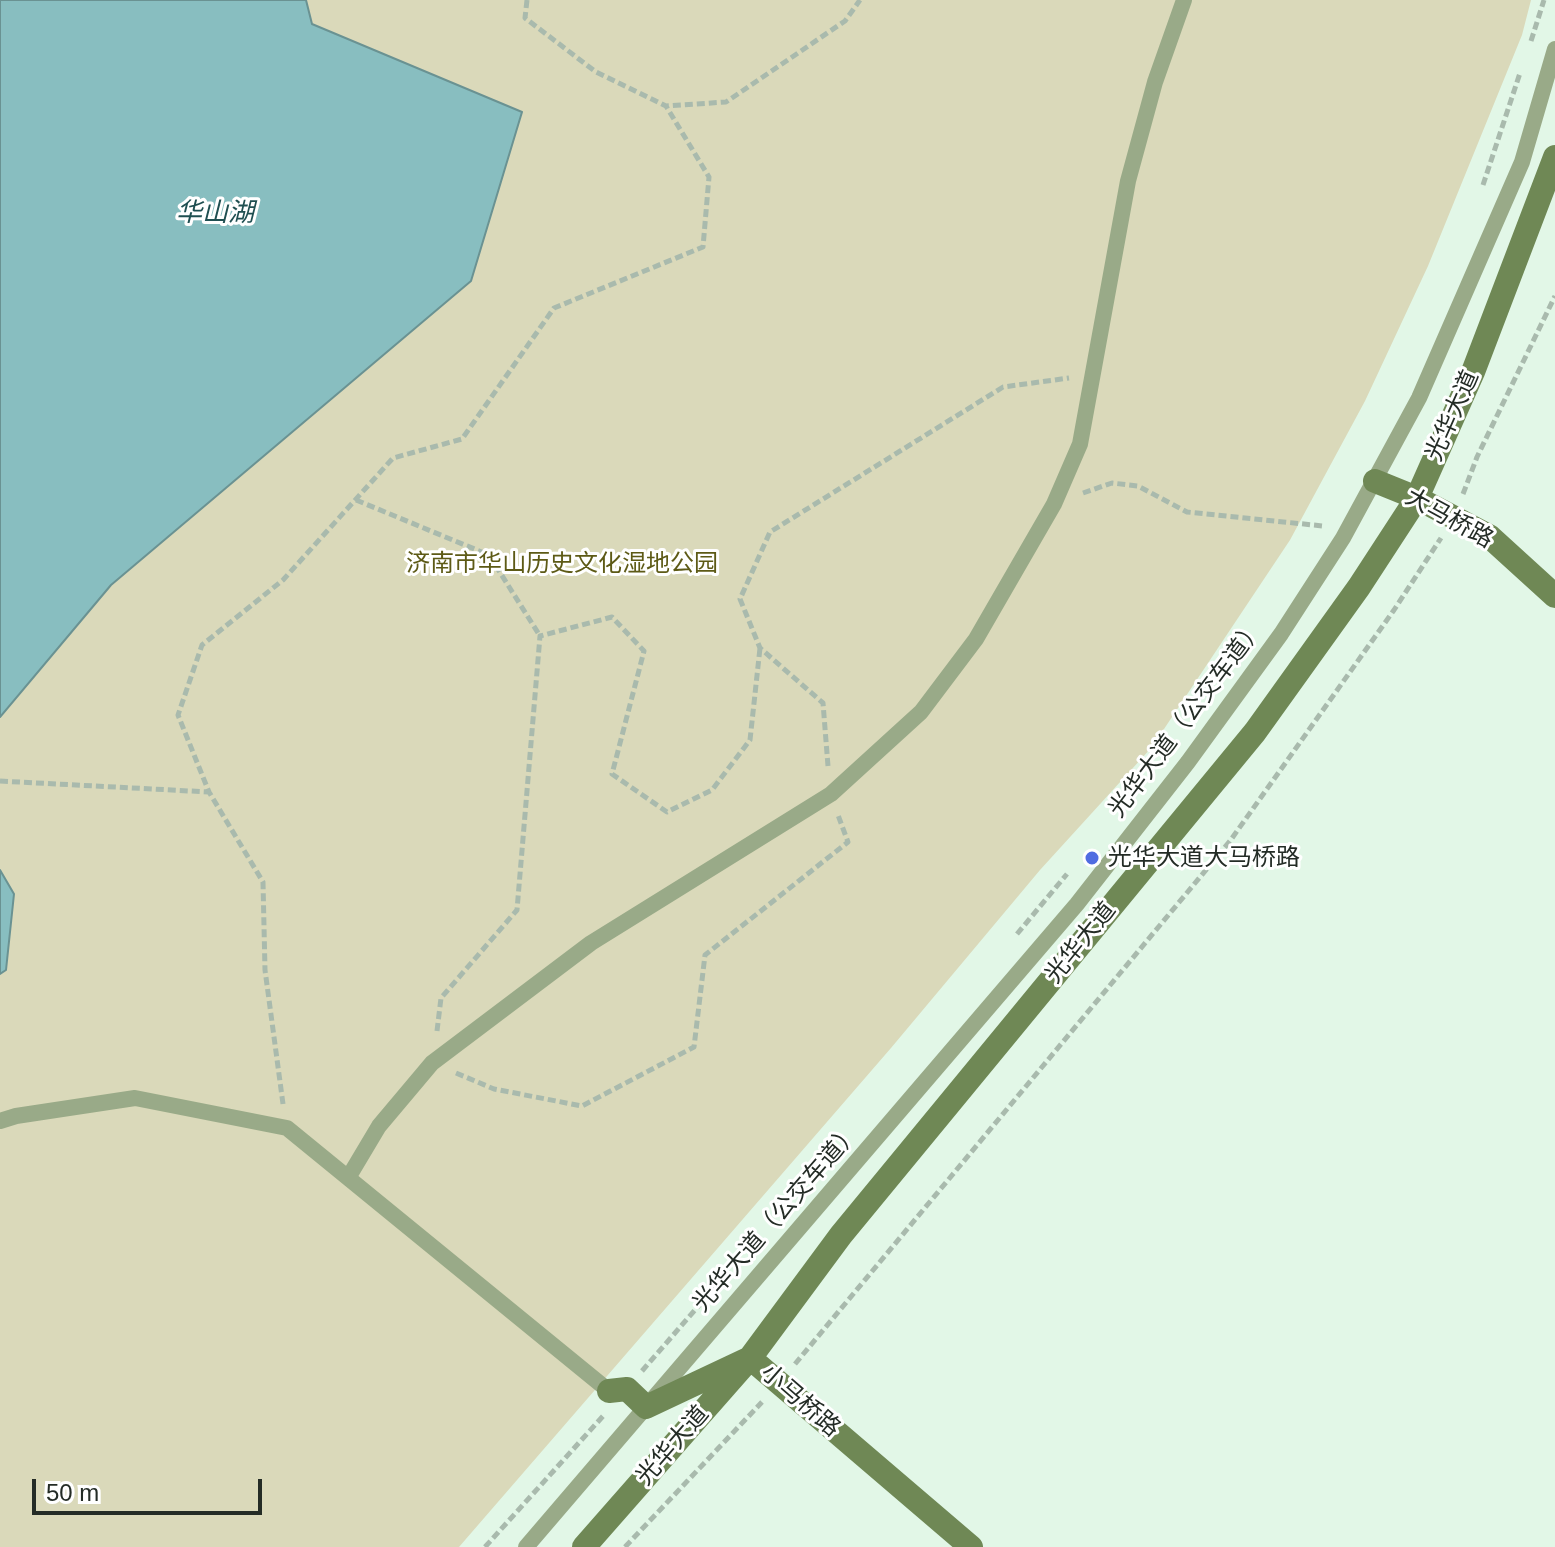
<!DOCTYPE html>
<html>
<head>
<meta charset="utf-8">
<style>
	body { margin:0 }
	#map { position:relative; width:1555px; height:1547px; overflow:hidden; background:#e2f7e7; font-family:Helvetica,sans-serif }
	canvas { display:block }
	.scale { position:absolute; left:32px; top:1479px; width:230px; height:36px; box-sizing:border-box; border:4px solid #242c26; border-top:0; padding-left:10px; font-size:24px; line-height:28px; white-space:nowrap; color:#242c26; -webkit-text-stroke:6px #fff; paint-order:stroke }
</style>
</head>
<body>
<div id="map">
<canvas width="1555" height="1547"></canvas>
<div class="scale">50 m</div>
</div>
<script>
const c = document.querySelector('canvas').getContext('2d');
c.lineJoin = 'round';
function fill(path, color) { c.fillStyle = color; c.fill(path, 'evenodd'); }
const shape = rows => new Path2D(rows.map(r => 'M' + r).join(''));
function strokePath(path, color, width, dash) { c.strokeStyle = color; c.lineWidth = width; c.lineCap = dash ? 'butt' : 'round'; c.setLineDash(dash || []); c.stroke(path); }
function label(font, color, halo, rows, align = 'center') {
  c.font = font + ' Helvetica,"Noto Sans SC",sans-serif'; c.lineWidth = 6; c.setLineDash([]); c.textBaseline = 'middle'; c.strokeStyle = halo; c.fillStyle = color; for (const [text, x, y, turn = 0] of rows) {
    c.save(); c.translate(x, y); c.rotate((+turn || 0) * Math.PI / 180); c.textAlign = isNaN(turn) ? turn : align; if (halo) c.strokeText(text, 0, 0); c.fillText(text, 0, 0); c.restore();
  }
}
fill(shape([
	[0,0,1531,0,1522,35,1428,266,1365,401,1290,540,1152,747,1040,870,891,1048,459,1547,0,1547]
]), '#dad9ba');
const water = shape([
	[0,0,306,0,312,24,522,112,471,281,111,585,0,717,0,0],
	[0,870,14,894,6,970,0,974,0,870]
]);
fill(water, '#88bec0');
strokePath(water, '#6a9292', 2);
strokePath(shape([
	[527,0,525,18,596,72,666,106,726,102,845,21,860,0],
	[1531,41,1544,0],
	[1483,185,1520,73],
	[1083,493,1112,483,1138,486,1187,512,1323,526],
	[1463,494,1477,457,1555,296],
	[356,500,489,555,540,636],
	[828,766,823,703,760,648,740,599,770,532,1003,387,1069,378],
	[0,781,209,792],
	[1017,934,1067,874],
	[437,1031,441,998,517,910,540,636,612,617,644,651,612,774,667,812,712,790,750,740,760,648],
	[456,1073,494,1089,582,1106,694,1047,705,955,848,842,838,815],
	[283,1104,265,970,263,882,209,792,178,715,202,645,283,580,393,458,462,439,554,308,703,247,709,177,666,106],
	[795,1364,1230,841,1394,610,1441,538],
	[642,1371,714,1288],
	[485,1547,604,1415],
	[625,1547,762,1402]
]), '#a9baad', 5, [8, 4]);
strokePath(shape([
	[0,1121,16,1116,135,1098,287,1128,609,1391],
	[348,1178,379,1126,432,1063,591,943,831,794,921,712,976,639,1054,504,1080,444,1128,181,1155,82,1184,0],
	[526,1547,1077,904,1188,762,1281,634,1343,538,1419,398,1522,162,1555,49]
]), '#9a8', 16);
strokePath(shape([
	[1375,481,1417,498,1489,536,1555,596],
	[609,1391,627,1389,646,1407,750,1358,971,1547],
	[584,1547,750,1358,841,1235,1255,732,1359,587,1417,498,1473,372,1555,157]
]), '#6f8855', 24);
for (const [x, y, r, color] of [
	[1092,858,8,"#506ce1"]
]) { const dot = new Path2D(); dot.arc(x, y, r, 0, 2 * Math.PI); c.fillStyle = color; c.fill(dot); strokePath(dot, '#fff', 3); }
label('24px', '#242c26', '#fff', [
	["光华大道",1453,416,-66],
	["大马桥路",1449,519,29],
	["光华大道（公交车道）",1187,719,-53],
	["光华大道",1081,943,-51],
	["光华大道（公交车道）",777,1218,-49],
	["小马桥路",800,1401,41],
	["光华大道",673,1446,-49]
]);
label('24px', '#5d5a16', '#fff', [
	["济南市华山历史文化湿地公园",562,564]
]);
label('24px', '#242c26', '#fff', [
	["光华大道大马桥路",1108,858]
], 'left');
label('italic 26px', '#1f4f51', '#fff', [
	["华山湖",215,214]
]);
</script>
</body>
</html>
